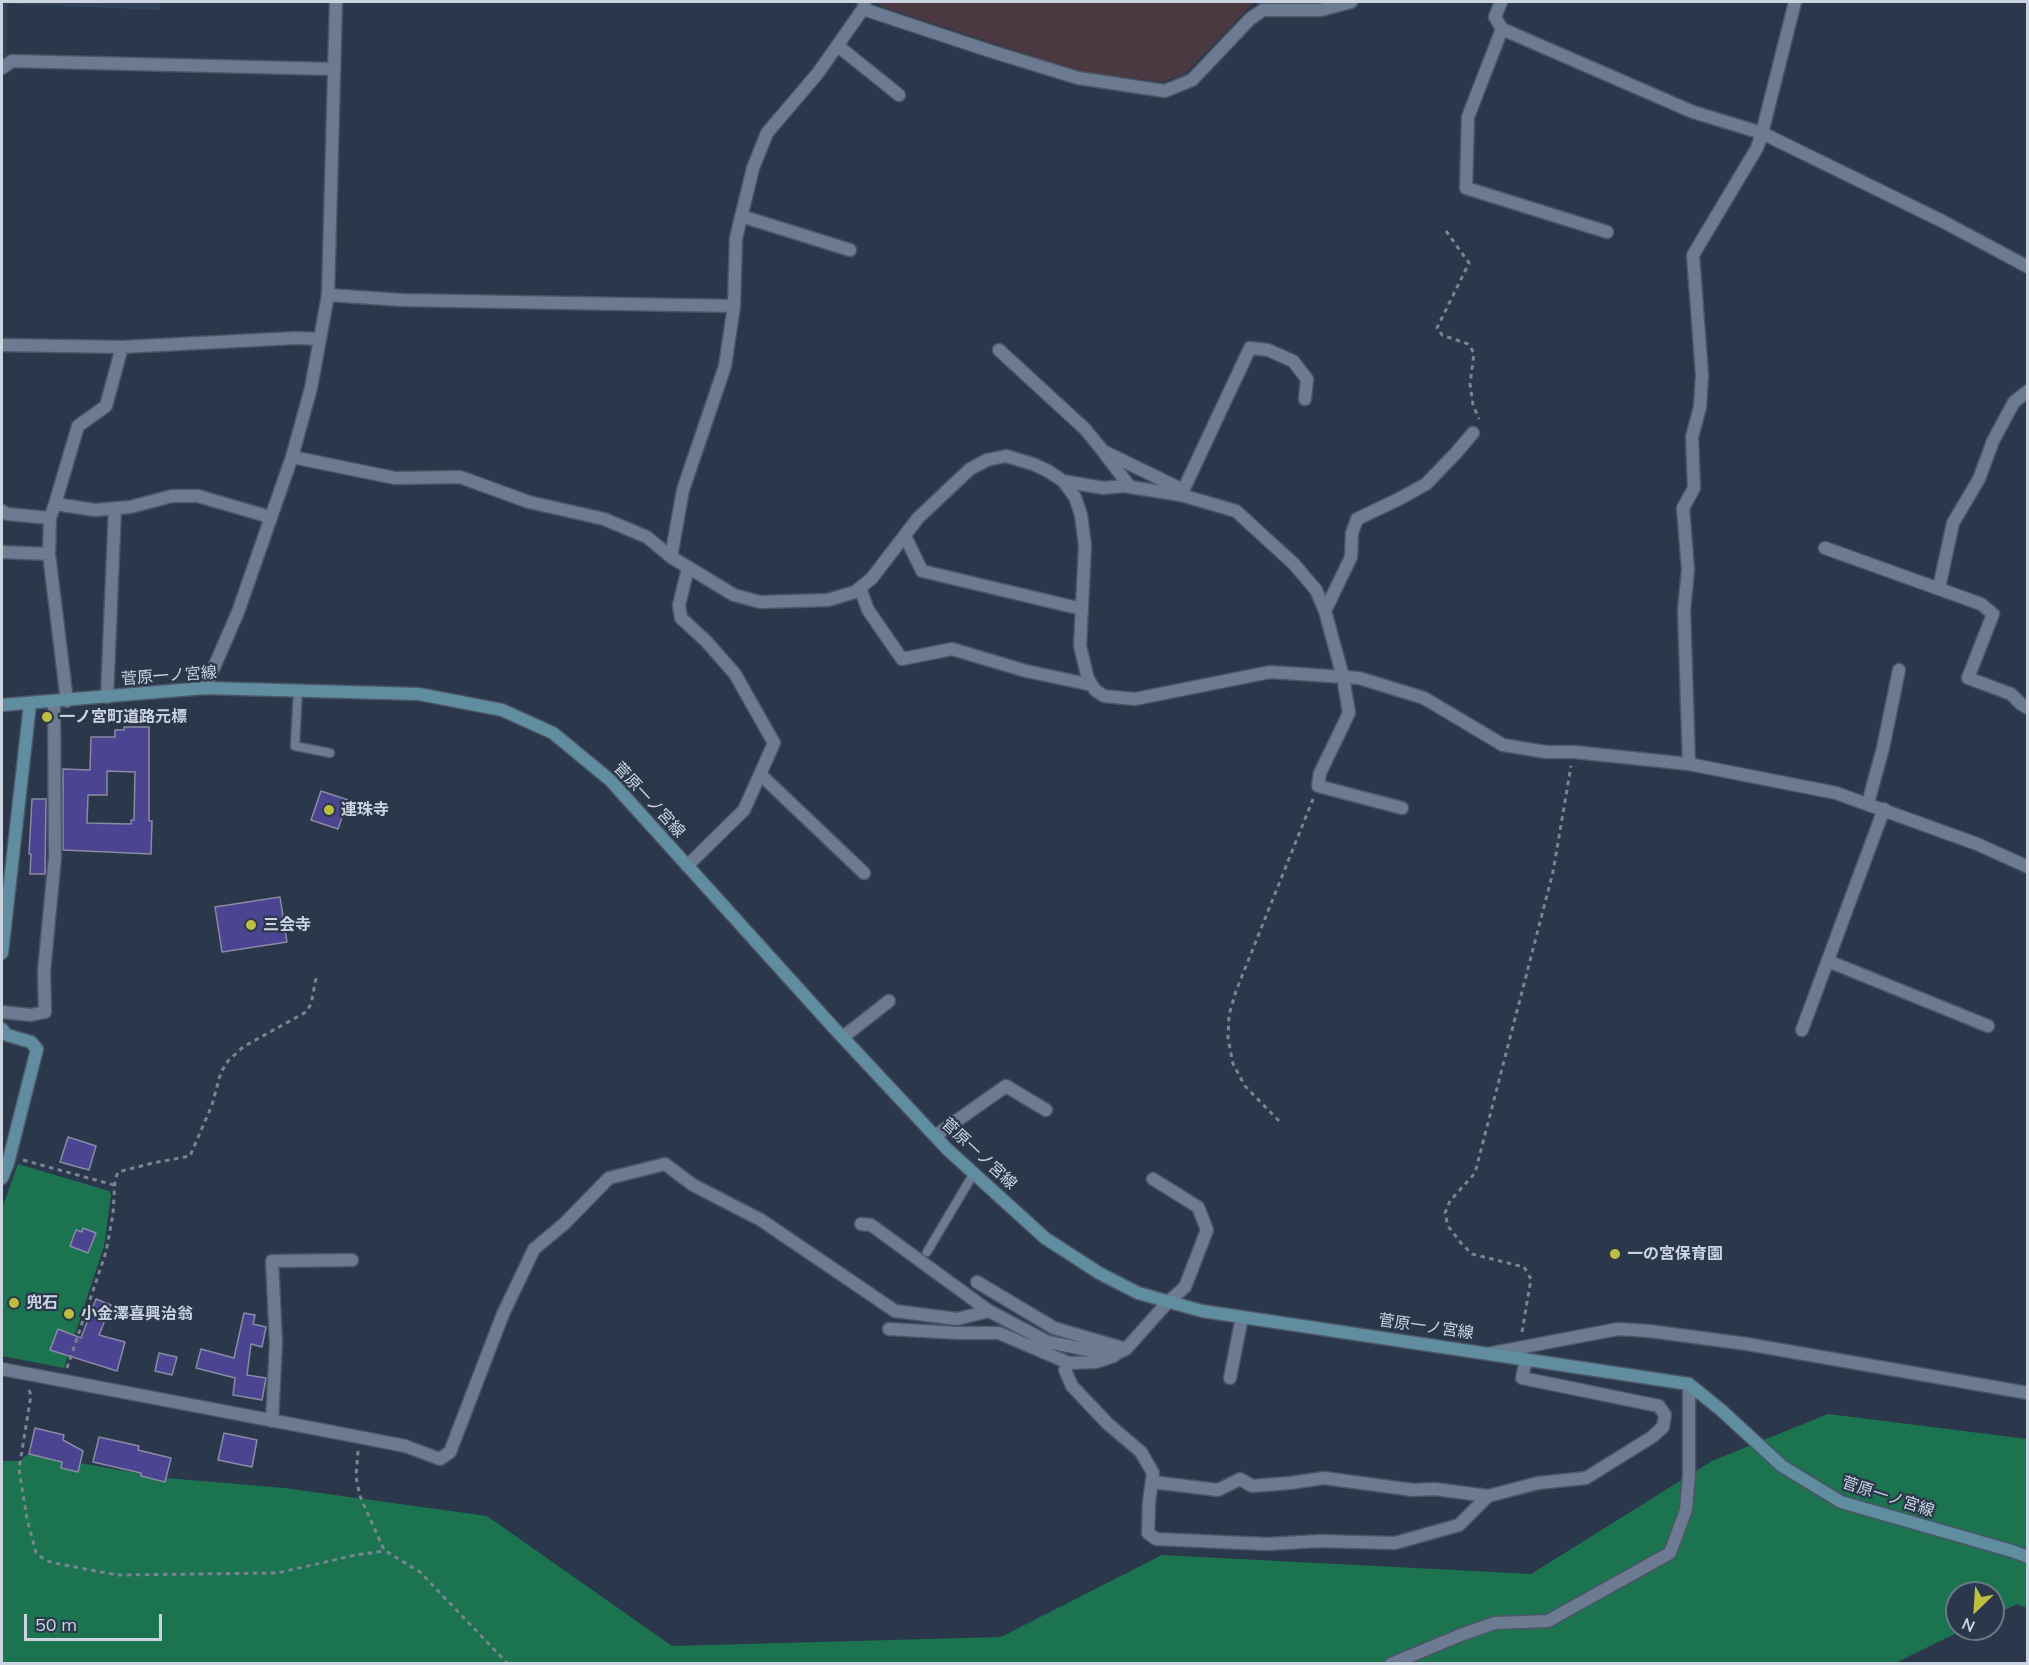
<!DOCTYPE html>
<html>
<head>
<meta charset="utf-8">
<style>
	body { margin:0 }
	#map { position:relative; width:2029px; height:1665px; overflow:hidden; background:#2b384b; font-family:Mulish,sans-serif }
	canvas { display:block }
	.frame { position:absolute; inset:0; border:3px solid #cbd4e0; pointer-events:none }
	.north { position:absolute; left:1945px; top:1581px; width:60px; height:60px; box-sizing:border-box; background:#2b384b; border:2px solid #6b7687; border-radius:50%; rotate:205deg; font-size:16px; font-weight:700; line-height:24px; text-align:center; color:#cbd4e0 }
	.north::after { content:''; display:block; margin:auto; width:21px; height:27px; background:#bebf42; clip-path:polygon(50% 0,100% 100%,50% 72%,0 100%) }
	.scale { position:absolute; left:24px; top:1614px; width:138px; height:27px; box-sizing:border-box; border:3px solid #cbd4e0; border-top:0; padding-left:8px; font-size:18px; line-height:21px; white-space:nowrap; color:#cbd4e0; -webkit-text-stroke:4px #2b384b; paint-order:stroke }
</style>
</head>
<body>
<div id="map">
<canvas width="2029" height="1665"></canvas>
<div class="frame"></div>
<div class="north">N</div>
<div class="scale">50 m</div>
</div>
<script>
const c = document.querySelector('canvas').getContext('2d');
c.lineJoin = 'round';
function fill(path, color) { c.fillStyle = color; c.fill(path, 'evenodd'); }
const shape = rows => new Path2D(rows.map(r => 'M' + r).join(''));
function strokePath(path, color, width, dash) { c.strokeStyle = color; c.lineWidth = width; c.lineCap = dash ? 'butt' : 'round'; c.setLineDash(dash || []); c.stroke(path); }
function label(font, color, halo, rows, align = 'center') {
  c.font = font + ' Mulish,"Noto Sans JP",sans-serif'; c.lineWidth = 4.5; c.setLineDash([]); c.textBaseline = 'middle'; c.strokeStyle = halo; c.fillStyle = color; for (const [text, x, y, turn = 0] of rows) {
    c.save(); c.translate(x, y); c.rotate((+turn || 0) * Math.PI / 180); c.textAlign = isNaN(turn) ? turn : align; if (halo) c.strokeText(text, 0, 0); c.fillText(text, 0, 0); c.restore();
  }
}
fill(shape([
	[2,2,161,2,160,10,8,4,6,58,2,61]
]), '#32425b');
fill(shape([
	[879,2,1305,2,1305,3,1253,3,1185,74,1160,82,1077,71,881,6]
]), '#4b3942');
fill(shape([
	[18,1164,109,1191,111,1195,104,1246,64,1368,2,1356,2,1208],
	[1828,1414,2027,1439,2027,1608,2017,1604,1993,1616,1993,1593,1957,1593,1957,1629,1965,1629,1893,1664,2,1663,2,1461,20,1461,28,1454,166,1478,284,1488,487,1516,672,1646,1001,1637,1162,1555,1531,1574,1712,1461]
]), '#1c7350');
const building = shape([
	[124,727,149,727,149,821,152,821,151,854,63,850,63,769,90,770,91,737,115,737,115,730,124,730,124,727],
	[107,771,135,772,134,820,131,820,131,824,87,823,88,795,107,795,107,771],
	[321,791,348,800,338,829,311,820,321,791],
	[32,799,46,799,45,874,30,874,31,854,29,854,32,799],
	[280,897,287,942,222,952,215,907,280,897],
	[68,1137,96,1146,89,1170,60,1162,68,1137],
	[83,1228,96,1233,88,1253,70,1246,76,1230,82,1232,83,1228],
	[96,1299,111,1305,99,1335,125,1342,117,1371,50,1350,58,1329,81,1338,96,1299],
	[244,1313,255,1315,253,1324,266,1327,262,1347,251,1344,247,1375,266,1378,262,1400,233,1395,235,1378,196,1368,201,1349,234,1358,244,1313],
	[159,1353,177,1357,172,1375,155,1371,159,1353],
	[35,1428,64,1435,63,1440,83,1451,78,1472,61,1468,62,1462,29,1454,35,1428],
	[224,1433,257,1440,252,1467,218,1460,224,1433],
	[99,1437,139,1446,138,1450,171,1458,165,1482,141,1476,141,1473,93,1462,99,1437]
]);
fill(building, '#4a4491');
strokePath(building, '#898aa4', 1.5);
const service = shape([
	[298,690,295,746,330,753],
	[927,1252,974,1173]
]);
const minor = shape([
	[1501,2,1495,17,1502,29,1693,112,1762,133,1942,221,2028,267],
	[863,9,990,51,1078,78,1165,91,1192,80,1250,19,1263,10,1321,10,1351,2],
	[1502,29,1468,117,1466,188,1607,232],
	[838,46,899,95],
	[2,68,12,61,333,69],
	[741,216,850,250],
	[328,295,402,300,734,306],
	[2,345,122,347],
	[999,350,1085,429,1103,451,1183,490],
	[1105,454,1130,487],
	[292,457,395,478,460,477,529,502,604,519,647,537,671,557,734,595,760,602,828,600,855,592,872,578,918,518,970,469,987,460,1006,456,1033,464,1048,471,1063,481,1075,497,1081,515,1085,546,1080,646,1088,679,1095,690,1104,696,1135,699,1270,672,1359,678,1424,698,1503,745,1546,752,1574,752,1689,764,1836,793,1977,844,2028,867],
	[1063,481,1103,488,1124,486,1181,495,1236,511,1294,564,1316,590,1325,611],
	[1181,495,1250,348,1268,350,1293,361,1307,379,1305,399],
	[55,504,78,426,106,406,122,347,296,338,320,339],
	[2,511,7,514,50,518,55,504,95,510,130,507,172,496,198,496,270,517],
	[905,536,922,571,1082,609],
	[1825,548,1981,604,1993,614,1968,678,2011,694,2021,704,2028,708],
	[2,552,49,554,67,701],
	[49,554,50,518],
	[671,557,683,490,725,366,734,306,736,238,753,168,767,133,818,73,863,9,865,2],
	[860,588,868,610,902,659,952,649,1026,671,1092,685],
	[1939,588,1953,523,1979,479,1993,441,2014,402,2028,391],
	[107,697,115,508],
	[1689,764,1684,610,1688,570,1683,508,1694,488,1692,437,1700,407,1702,375,1693,255,1757,148,1762,133,1795,2],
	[760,774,864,873],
	[1868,803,1883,748,1899,670],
	[1402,808,1318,786,1320,773,1349,713,1343,677,1325,611,1351,557,1352,533,1357,519,1399,499,1426,484,1456,453,1473,433],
	[687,866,744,810,774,743,735,674,706,641,681,618,679,605,688,568],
	[1828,961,1988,1026],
	[2,1012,31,1015,45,1012,44,971,55,857,54,702],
	[1802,1030,1884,809],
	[843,1037,889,1001],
	[935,1136,1006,1086,1046,1110],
	[861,1224,871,1225,989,1311],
	[977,1282,1054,1328,1126,1349],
	[889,1329,958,1333,999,1333,1069,1363],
	[1114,1356,1096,1362,1069,1363,1065,1370,1072,1386,1108,1424,1141,1452,1153,1473,1149,1502,1148,1533,1156,1539,1267,1544,1320,1541,1395,1543,1459,1525,1488,1496,1538,1483,1586,1478,1652,1437,1663,1427,1665,1415,1659,1406,1522,1378,1526,1359],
	[2,1369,359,1437,405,1446,440,1459,450,1452,503,1314,534,1249,564,1224,609,1178,665,1164,693,1185,761,1220,895,1311,957,1319,989,1311,1048,1342,1114,1355,1126,1349,1167,1303,1185,1287,1207,1230,1198,1207,1153,1179],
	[1230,1378,1242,1317],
	[272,1421,276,1343,272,1261,352,1260],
	[1152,1482,1218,1490,1240,1479,1252,1486,1290,1483,1324,1478,1413,1490,1435,1489,1488,1496],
	[1391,1664,1463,1634,1495,1623,1548,1621,1670,1553,1686,1510,1689,1475,1689,1384]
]);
const tertiary = shape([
	[205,688,238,612,292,457,311,388,328,295,336,2],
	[1492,1353,1618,1329,1649,1331,1747,1344,2028,1393]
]);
const secondary = shape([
	[2,705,205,688,419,694,502,710,553,733,610,780,833,1027,947,1149,1045,1238,1099,1273,1138,1293,1202,1311,1689,1384,1721,1410,1782,1466,1841,1502,2012,1551,2028,1557],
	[2,953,30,704],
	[2,1029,7,1035,31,1042,37,1049,8,1163,2,1178]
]);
strokePath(service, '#4a5566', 11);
strokePath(minor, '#4a5566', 15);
strokePath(tertiary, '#4a5566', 15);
strokePath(secondary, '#4a5566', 15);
strokePath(shape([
	[1446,231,1469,263,1437,328,1442,335,1468,344,1474,353,1470,384,1473,405,1479,419],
	[1279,1121,1245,1086,1233,1064,1228,1038,1229,1015,1236,991,1313,799],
	[23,1160,114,1185],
	[1522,1332,1531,1279,1524,1267,1472,1254,1461,1243,1448,1226,1445,1213,1450,1201,1475,1173,1553,872,1571,766],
	[67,1368,106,1252,113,1214,115,1180,118,1172,153,1163,190,1156,212,1105,221,1072,228,1061,243,1047,306,1012,311,1004,316,978],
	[29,1390,31,1395,19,1469,27,1519,36,1553,45,1560,54,1563,117,1575,277,1573,356,1555,384,1551],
	[358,1451,356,1477,360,1496,384,1550,420,1572,508,1664]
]), '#798594', 3, [4.5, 4.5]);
strokePath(service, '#6c7b91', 8);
strokePath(minor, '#6c7b91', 12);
strokePath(tertiary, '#6c7b91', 12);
strokePath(secondary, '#608da0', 12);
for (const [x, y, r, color] of [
	[47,717,6,"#bebf42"],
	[329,810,6,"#bebf42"],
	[251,925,6,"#bebf42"],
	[1615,1254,6,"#bebf42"],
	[14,1303,6,"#bebf42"],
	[69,1314,6,"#bebf42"]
]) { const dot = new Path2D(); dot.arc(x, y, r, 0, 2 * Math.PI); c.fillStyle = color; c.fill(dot); strokePath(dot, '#2b384b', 2); }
label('16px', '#cbd4e0', '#2b384b', [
	["菅原一ノ宮線",169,676,-4],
	["菅原一ノ宮線",649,800,47],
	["菅原一ノ宮線",979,1154,43],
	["菅原一ノ宮線",1426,1327,8],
	["菅原一ノ宮線",1888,1497,18]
]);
label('bold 16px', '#cbd4e0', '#2b384b', [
	["一ノ宮町道路元標",59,717],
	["連珠寺",341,810],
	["三会寺",263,925],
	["一の宮保育園",1627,1254],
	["兜石",26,1303],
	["小金澤喜興治翁",81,1314]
], 'left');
</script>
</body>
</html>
